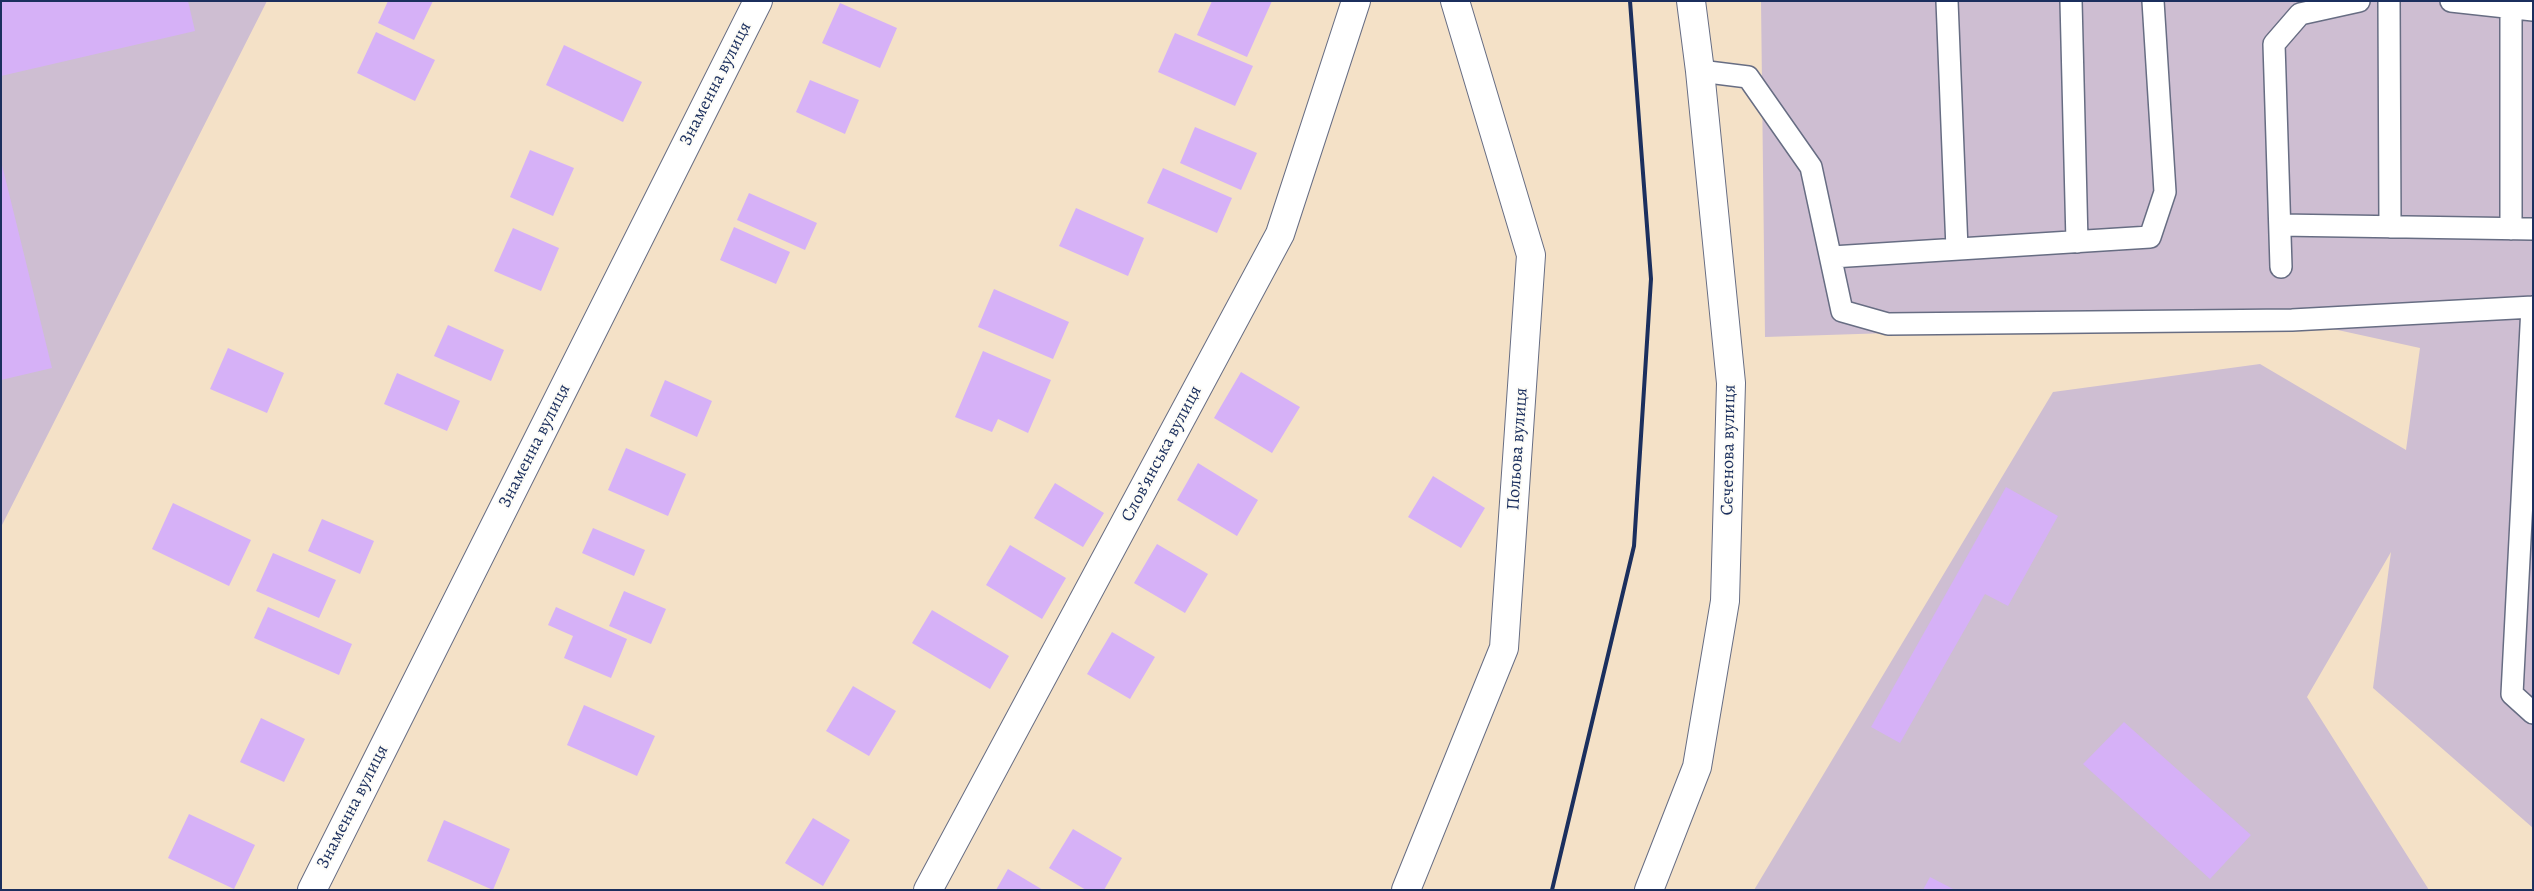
<!DOCTYPE html>
<html>
<head>
<meta charset="utf-8">
<style>
	body { margin:0 }
	#map { position:relative; width:2534px; height:891px; overflow:hidden; background:#f4e1c7; font-family:Alegreya,serif }
	canvas { display:block }
	.frame { position:absolute; inset:0; border:2px solid #1b2f5e; pointer-events:none }
</style>
</head>
<body>
<div id="map">
<canvas width="2534" height="891"></canvas>
<div class="frame"></div>
</div>
<script>
const c = document.querySelector('canvas').getContext('2d');
c.lineJoin = 'round';
function fill(path, color) { c.fillStyle = color; c.fill(path, 'evenodd'); }
const shape = rows => new Path2D(rows.map(r => 'M' + r).join(''));
function strokePath(path, color, width, dash) { c.strokeStyle = color; c.lineWidth = width; c.lineCap = dash ? 'butt' : 'round'; c.setLineDash(dash || []); c.stroke(path); }
function label(font, color, halo, rows, align = 'center') {
  c.font = font + ' Alegreya,serif'; c.lineWidth = 4; c.setLineDash([]); c.textBaseline = 'middle'; c.strokeStyle = halo; c.fillStyle = color; for (const [text, x, y, turn = 0] of rows) {
    c.save(); c.translate(x, y); c.rotate((+turn || 0) * Math.PI / 180); c.textAlign = isNaN(turn) ? turn : align; if (halo) c.strokeText(text, 0, 0); c.fillText(text, 0, 0); c.restore();
  }
}
fill(shape([
	[1,1,267,1,1,527],
	[1761,1,2533,1,2533,828,2373,688,2391,552,2307,697,2429,890,1754,890,2053,392,2260,364,2406,450,2420,348,2292,320,1765,337]
]), '#cebed2');
fill(shape([
	[1,1,188,1,195,31,1,76],
	[388,1,433,1,414,40,378,23],
	[1212,1,1272,1,1247,57,1197,35],
	[840,3,897,28,880,68,822,43],
	[376,32,435,60,415,101,357,73],
	[1175,33,1253,66,1235,106,1158,72],
	[564,45,642,82,623,122,546,85],
	[810,80,859,100,845,134,796,112],
	[1195,127,1257,153,1241,190,1180,163],
	[530,150,574,168,553,216,510,197],
	[1,161,52,368,1,380],
	[1163,168,1232,198,1217,233,1147,203],
	[749,193,817,223,805,250,737,220],
	[1076,208,1144,238,1128,276,1059,246],
	[734,227,790,252,776,284,720,260],
	[513,228,559,248,541,291,494,271],
	[994,289,1069,322,1053,359,978,327],
	[448,325,504,350,491,381,434,356],
	[228,348,284,373,267,413,210,389],
	[983,351,1051,380,1028,433,998,419,992,432,955,417],
	[1241,372,1300,407,1272,453,1214,418],
	[397,373,460,401,447,431,384,404],
	[665,380,712,401,697,437,650,416],
	[626,448,686,474,668,516,608,490],
	[1198,463,1258,500,1237,536,1177,500],
	[1433,476,1485,508,1461,548,1408,517],
	[1055,483,1104,513,1083,547,1034,518],
	[2006,487,2058,516,2008,606,1985,594,1900,743,1871,727],
	[173,503,251,540,229,586,152,549],
	[322,519,374,541,360,574,308,551],
	[593,528,645,550,634,576,582,553],
	[1157,544,1208,574,1185,613,1134,583],
	[1010,545,1066,578,1042,619,986,585],
	[273,553,336,580,319,618,256,591],
	[624,591,666,609,651,644,609,626],
	[268,607,352,644,339,675,254,638],
	[556,607,627,639,611,678,564,658,573,636,548,625],
	[932,610,1009,656,990,689,912,643],
	[1112,632,1155,657,1130,699,1087,674],
	[853,686,896,711,869,756,826,731],
	[584,705,655,736,637,776,567,745],
	[261,718,305,739,284,782,240,762],
	[2124,722,2251,835,2210,879,2083,764],
	[189,814,255,845,234,889,168,858],
	[813,818,850,840,823,886,785,863],
	[444,820,510,849,493,890,427,861],
	[1073,829,1122,858,1104,890,1086,890,1049,868],
	[1008,869,1043,890,996,890],
	[1930,877,1955,890,1923,890]
]), '#d6b1f7');
const lane = shape([
	[1947,1,1957,249],
	[2071,1,2077,242],
	[2389,1,2390,227],
	[2451,1,2533,10],
	[2511,7,2511,229],
	[1700,71,1748,77,1811,167,1842,311,1888,324,2292,320,2533,307],
	[2280,225,2533,229],
	[1832,257,2150,237,2165,192,2153,1],
	[2281,267,2274,44,2300,14,2359,1],
	[2532,307,2512,694,2533,713]
]);
const street = shape([
	[312,890,758,1],
	[928,890,1280,234,1356,1],
	[1406,890,1504,648,1531,255,1455,1],
	[1649,890,1697,767,1725,601,1731,383,1700,71,1691,1]
]);
strokePath(lane, '#676d83', 24);
strokePath(street, '#676d83', 30);
strokePath(lane, '#fff', 21);
strokePath(street, '#fff', 28);
strokePath(shape([
	[1552,890,1634,546,1651,279,1630,1]
]), '#1b2f5e', 4);
label('18px', '#1b2f5e', '#fdfcf7', [
	["Знаменна вулиця",716,84,-63],
	["Знаменна вулиця",535,446,-63],
	["Польова вулиця",1518,449,-86],
	["Сєченова вулиця",1729,450,-89],
	["Слов’янська вулиця",1162,454,-62],
	["Знаменна вулиця",353,807,-63]
]);
</script>
</body>
</html>
